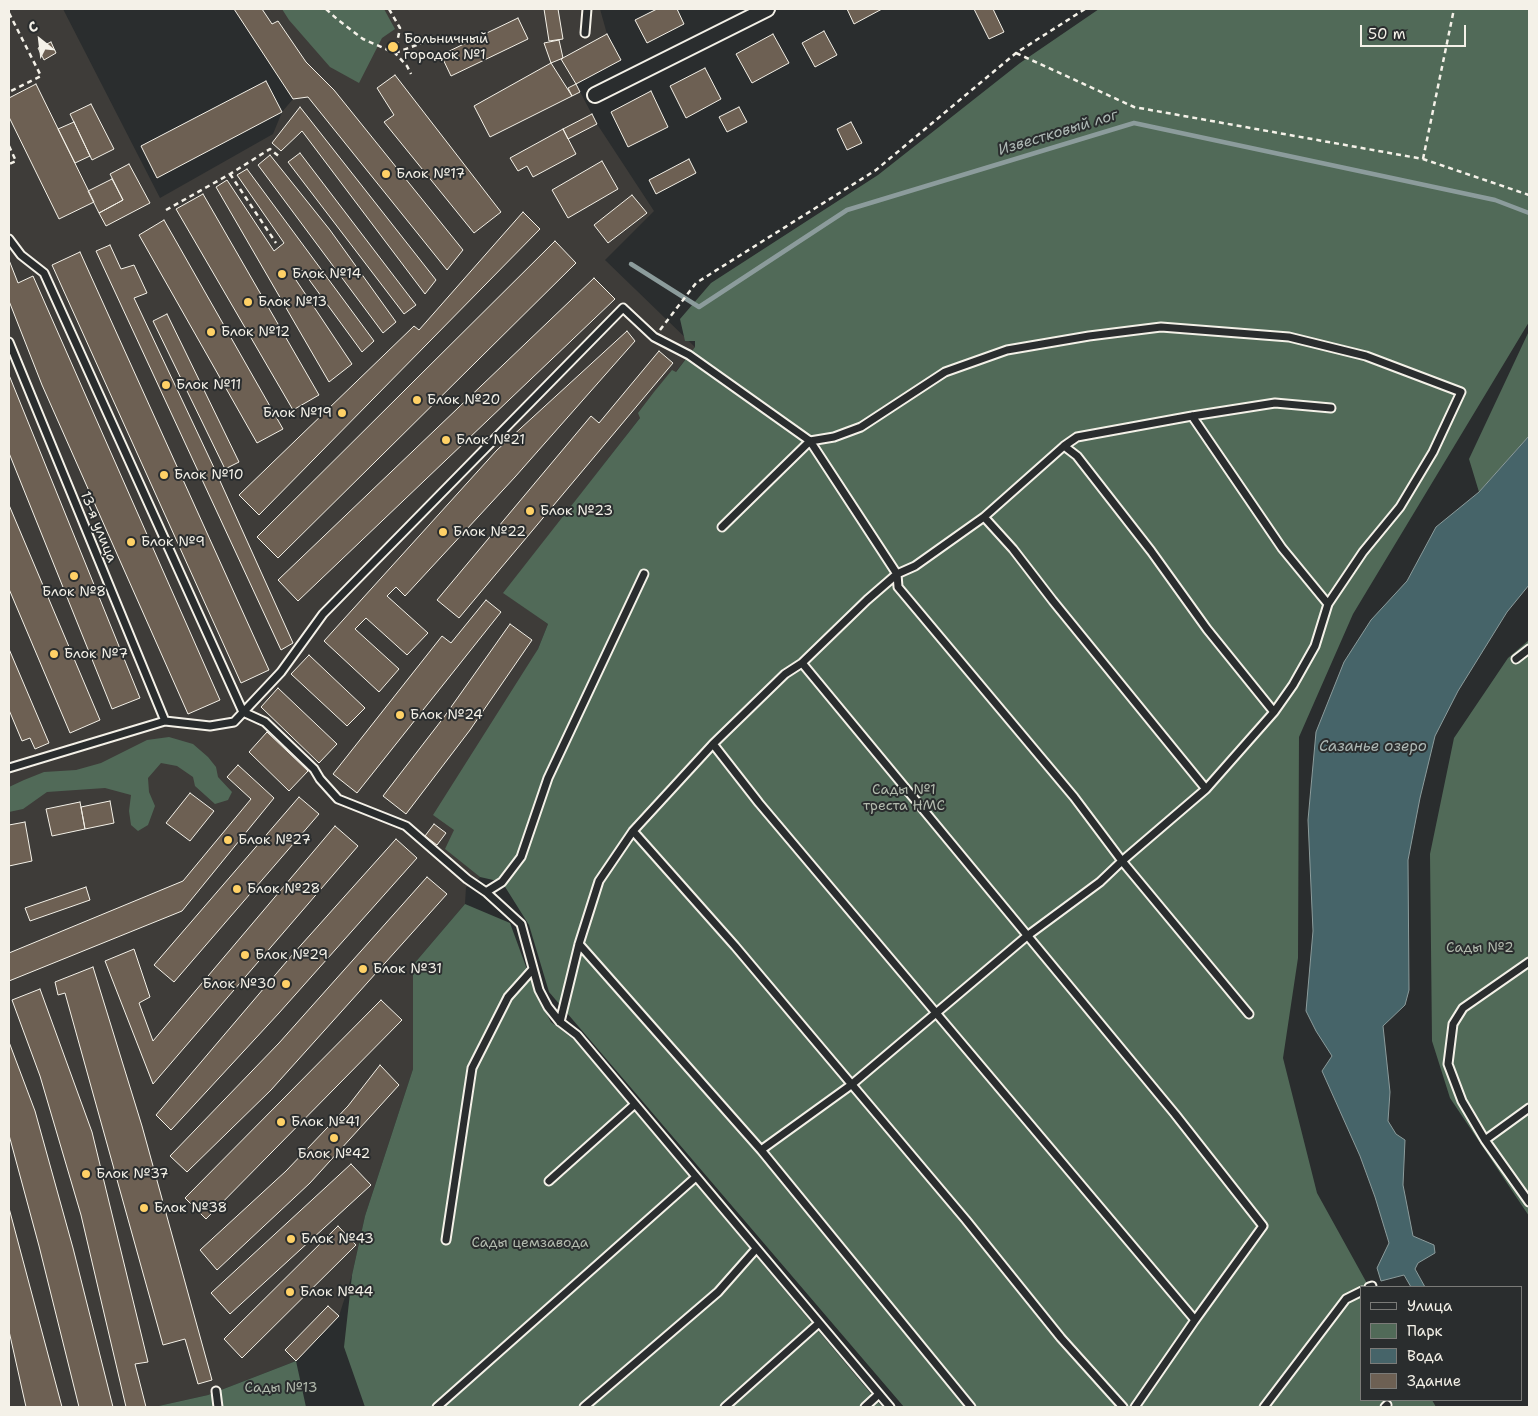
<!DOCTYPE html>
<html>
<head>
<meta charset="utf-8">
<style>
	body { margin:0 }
	#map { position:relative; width:1538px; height:1416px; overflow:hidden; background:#2a2d2e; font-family:"Shantell Sans",sans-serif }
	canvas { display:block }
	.frame { position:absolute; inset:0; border:10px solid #f4f1e8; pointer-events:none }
	.legend { position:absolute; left:1360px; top:1286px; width:162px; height:115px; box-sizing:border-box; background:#2a2d2e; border:1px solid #7b7b78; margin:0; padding:6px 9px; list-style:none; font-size:15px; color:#f4f1e8 }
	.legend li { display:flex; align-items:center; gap:10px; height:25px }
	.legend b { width:25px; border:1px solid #7b7b78 }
	.north { position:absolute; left:15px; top:15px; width:50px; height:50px; -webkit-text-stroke:4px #2a2d2e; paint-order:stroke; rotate:331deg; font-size:14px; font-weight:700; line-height:20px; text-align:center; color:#f4f1e8 }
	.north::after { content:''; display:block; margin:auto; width:18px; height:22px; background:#f4f1e8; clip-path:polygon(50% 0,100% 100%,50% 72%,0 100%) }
	.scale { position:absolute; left:1360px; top:25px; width:106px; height:22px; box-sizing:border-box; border:2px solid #f4f1e8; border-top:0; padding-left:6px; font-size:15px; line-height:18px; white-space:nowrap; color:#f4f1e8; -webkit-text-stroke:4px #2a2d2e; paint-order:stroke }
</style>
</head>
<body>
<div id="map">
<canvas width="1538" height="1416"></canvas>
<div class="frame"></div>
<ul class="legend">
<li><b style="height:6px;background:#2a2d2e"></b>Улица</li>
<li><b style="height:14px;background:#516a58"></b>Парк</li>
<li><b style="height:14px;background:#466469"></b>Вода</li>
<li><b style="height:14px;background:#6d6053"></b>Здание</li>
</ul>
<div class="north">С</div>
<div class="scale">50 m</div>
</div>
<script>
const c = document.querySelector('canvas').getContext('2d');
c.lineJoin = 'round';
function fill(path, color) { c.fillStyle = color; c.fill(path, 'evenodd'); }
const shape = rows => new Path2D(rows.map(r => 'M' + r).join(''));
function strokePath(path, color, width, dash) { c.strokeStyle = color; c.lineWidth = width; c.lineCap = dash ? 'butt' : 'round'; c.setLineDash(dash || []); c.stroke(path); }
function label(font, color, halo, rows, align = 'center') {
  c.font = font + ' "Shantell Sans",sans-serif'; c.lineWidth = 4; c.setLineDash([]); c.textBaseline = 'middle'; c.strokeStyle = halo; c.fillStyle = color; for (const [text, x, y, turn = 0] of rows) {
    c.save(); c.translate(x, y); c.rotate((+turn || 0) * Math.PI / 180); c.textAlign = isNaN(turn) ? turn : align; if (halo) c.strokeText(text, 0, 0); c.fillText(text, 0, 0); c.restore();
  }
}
fill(shape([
	[9,9,63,9,160,198,273,134,282,112,293,99,234,9,600,9,607,34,621,60,576,84,597,124,654,211,605,260,695,347,504,593,548,624,538,649,446,849,480,877,474,885,466,887,465,904,413,965,413,1069,365,1216,352,1275,339,1316,296,1361,208,1395,154,1407,9,1407]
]), '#3e3c39');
fill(shape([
	[282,9,384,9,395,29,382,38,359,83,330,67,289,20],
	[1099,9,1529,9,1529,322,1353,614,1299,737,1298,958,1283,1058,1317,1193,1369,1287,1362,1287,1362,1400,1432,1400,1436,1407,904,1407,549,992,529,925,502,882,480,877,445,849,454,830,433,815,538,649,548,624,503,593,640,418,638,413,654,392,672,370,676,372,695,347,695,341,685,341,680,319,711,283,878,175,1020,63],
	[1529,331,1529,436,1479,492,1469,459],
	[1529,640,1529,1216,1450,1098,1432,1041,1430,854,1454,738,1508,658],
	[169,737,193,744,208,757,216,767,218,777,232,792,228,800,215,804,195,786,193,777,177,766,161,763,148,778,149,792,155,806,148,825,138,831,131,825,129,811,131,795,105,788,47,792,23,809,9,812,9,787,24,780,44,772,76,770,101,763,147,740],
	[465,904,510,923,536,994,551,1022,577,1042,882,1407,365,1407,344,1347,352,1275,365,1216,413,1069,413,965],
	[296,1361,306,1407,154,1407,208,1395]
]), '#516a58');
const water = shape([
	[1529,436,1529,585,1507,612,1458,691,1435,736,1420,798,1408,860,1409,990,1405,1005,1383,1026,1390,1092,1388,1121,1396,1134,1405,1140,1403,1185,1413,1236,1434,1245,1435,1253,1418,1263,1415,1269,1425,1287,1411,1287,1404,1275,1381,1281,1377,1268,1389,1243,1375,1197,1360,1156,1322,1071,1332,1056,1316,1031,1306,1011,1313,931,1308,820,1316,732,1344,662,1371,620,1407,581,1436,527,1479,492,1529,436]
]);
fill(water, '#466469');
strokePath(water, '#8c9c9c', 1);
strokePath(shape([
	[631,264,699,307,847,210,1134,123,1495,200,1529,213]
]), '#8c9c9c', 4.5);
const building = shape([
	[234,9,262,9,272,24,278,21,306,62,334,90,463,250,447,270,308,97,293,99,234,9],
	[544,9,558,9,563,39,549,41,544,9],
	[657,9,677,9,684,24,647,43,635,20,657,9],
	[847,9,882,9,854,24,847,9],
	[974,9,993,9,1004,32,989,39,974,9],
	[518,18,528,39,451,76,441,55,518,18],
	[824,31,837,55,815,67,802,43,824,31],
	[607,34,621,60,576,84,561,59,607,34],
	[773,34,789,63,752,83,736,54,773,34],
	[559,40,563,58,551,63,544,43,559,40],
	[51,42,56,53,44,60,38,48,51,42],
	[551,63,572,96,490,137,474,106,551,63],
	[705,68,721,99,686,118,670,86,705,68],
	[395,75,501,212,474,233,384,122,394,115,377,88,395,75],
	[266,81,282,112,157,178,141,146,266,81],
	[36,84,94,202,59,219,9,117,9,98,36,84],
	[576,84,580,92,572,96,568,88,576,84],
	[651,91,668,127,628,147,611,112,651,91],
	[91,104,114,149,92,160,70,114,91,104],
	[300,107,436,280,425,294,302,131,281,151,272,143,300,107],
	[739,107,747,122,727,132,719,117,739,107],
	[592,114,597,124,568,139,563,129,592,114],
	[74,122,90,156,75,163,58,129,74,122],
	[851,122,862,143,847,150,837,129,851,122],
	[563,129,576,154,533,177,527,166,518,171,510,158,563,129],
	[300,153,416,305,404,314,288,162,300,153],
	[270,155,330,230,396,322,383,333,258,165,270,155],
	[689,159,696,173,656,194,649,180,689,159],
	[602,161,618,189,568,218,552,190,602,161],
	[129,164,150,203,106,226,99,213,123,200,110,174,129,164],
	[247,169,374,341,362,352,302,270,294,277,352,364,329,382,216,187,227,180,274,251,284,243,237,175,247,169],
	[112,179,123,200,99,213,88,191,112,179],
	[203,194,319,395,293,410,176,209,203,194],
	[632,195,647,213,608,243,594,225,632,195],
	[523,212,540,229,259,515,239,495,414,326,419,330,523,212],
	[164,220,283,429,257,443,139,235,164,220],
	[555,241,576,263,278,558,257,537,555,241],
	[110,245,121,269,134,265,147,293,134,298,216,472,293,643,281,650,96,251,110,245],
	[80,252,269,670,241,683,52,265,80,252],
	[9,260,18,283,33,276,220,700,188,714,42,385,9,301,9,260],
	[594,278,615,299,298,601,278,580,594,278],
	[167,314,239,462,225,469,153,321,167,314],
	[627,331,635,341,515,477,405,596,396,587,387,596,428,633,407,655,366,618,355,629,399,669,379,692,324,641,497,450,627,331],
	[659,351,673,363,459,618,437,600,591,416,599,423,659,351],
	[9,375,140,698,112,709,9,453,9,375],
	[9,505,100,720,70,733,9,589,9,505],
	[486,600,501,612,357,793,333,774,442,636,451,643,486,600],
	[510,624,532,640,470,730,406,814,383,796,444,717,510,624],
	[9,649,49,743,35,749,30,738,22,741,9,710,9,649],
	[309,655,365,708,347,726,291,674,309,655],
	[278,688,337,744,319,763,261,707,278,688],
	[267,732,308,771,289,791,249,752,267,732],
	[238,765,274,798,182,911,9,981,9,953,183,881,251,799,227,777,238,765],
	[190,793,214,811,190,841,166,823,190,793],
	[299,797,319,814,174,982,154,965,299,797],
	[110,801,114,823,85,829,81,807,110,801],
	[80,802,85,829,52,836,46,809,80,802],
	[25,822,32,861,9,866,9,825,25,822],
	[434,824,446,833,437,845,425,836,434,824],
	[335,826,358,846,153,1084,105,961,134,949,150,997,139,1003,153,1041,335,826],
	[396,839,417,858,279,1013,171,1130,156,1115,293,954,396,839],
	[427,877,447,894,271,1090,187,1172,170,1156,279,1043,427,877],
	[86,887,90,900,30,921,25,908,86,887],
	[93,967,142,1126,212,1380,198,1384,185,1339,163,1345,65,993,58,995,55,982,93,967],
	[40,989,92,1132,148,1362,135,1364,146,1407,126,1407,81,1215,40,1076,12,1000,40,989],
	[381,1000,402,1020,206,1219,185,1198,381,1000],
	[9,1042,35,1111,73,1248,113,1407,79,1407,39,1246,9,1135,9,1042],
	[380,1065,399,1085,310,1183,217,1270,200,1250,286,1171,348,1106,380,1065],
	[351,1164,371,1185,230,1314,211,1293,351,1164],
	[9,1208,62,1407,26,1407,9,1331,9,1208],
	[338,1226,356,1245,242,1358,224,1339,338,1226],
	[328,1306,339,1316,296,1361,285,1350,328,1306]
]);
fill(building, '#6d6053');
strokePath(building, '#f4f1e8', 1);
const service = shape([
	[585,33,587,9],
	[9,239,21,255,44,273,243,712,265,722,314,769,320,779,338,799,406,826,467,879,486,892,521,924,539,990,548,1007,560,1022,577,1035,890,1407],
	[9,342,165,721],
	[1192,416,1282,548,1328,604],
	[1064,446,1077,456,1151,551,1207,629,1274,712],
	[984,517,1013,549,1053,601,1206,789],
	[722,527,810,441,834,437,861,427,945,372,1007,350,1089,336,1161,327,1289,337,1366,356,1461,392,1433,452,1400,507,1363,552,1328,604,1315,646,1293,685,1274,712,1206,789,1122,861,1100,882,1027,936,851,1085,761,1150],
	[1516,659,1529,649],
	[802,663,1175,1114,1263,1226,1195,1320,1135,1407],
	[713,744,759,803,1195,1320],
	[9,768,165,721,210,726,234,722,281,672,323,614,623,308,654,337,689,355,810,441,897,574,898,587,1074,797,1122,861,1249,1014],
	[633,831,735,946,966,1220,1061,1338,1123,1407],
	[486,892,502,882,521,857,548,778,644,574],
	[579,944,761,1150,971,1407],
	[1529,962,1463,1008,1453,1024,1448,1064,1462,1101,1485,1140,1529,1202],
	[560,1022,579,944,599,881,633,831,713,744,785,674,802,663,867,600,897,574,915,566,984,517,1064,446,1077,437,1192,416,1275,403,1331,408],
	[1485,1140,1529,1108],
	[549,1181,635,1104],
	[446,1240,472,1068,508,997,533,969],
	[1369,1287,1372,1286],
	[216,1391,218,1407],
	[437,1407,696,1177],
	[584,1407,718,1292,756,1249],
	[725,1407,819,1323],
	[865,1407,879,1394],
	[1264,1407,1346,1299,1362,1291],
	[1385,1407,1387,1405]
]);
const minor = shape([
	[595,95,767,9]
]);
strokePath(service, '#f4f1e8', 11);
strokePath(minor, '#f4f1e8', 18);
strokePath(shape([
	[326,9,337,19,363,39,395,53,407,66,411,74],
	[389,9,400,28,395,53],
	[9,13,41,76,9,92],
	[395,53,430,40],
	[1016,53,1134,107,1423,159,1529,195],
	[9,146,16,161,9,164],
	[1423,159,1454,9],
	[230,174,276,243],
	[166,210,230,174,270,149,281,158],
	[660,330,696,283,876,170,1016,53,1085,9]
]), '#f4f1e8', 2.5, [5, 4]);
strokePath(service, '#2a2d2e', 7);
strokePath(minor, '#2a2d2e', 14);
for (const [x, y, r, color] of [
	[393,47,6,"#ffd166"],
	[386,174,5,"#ffd166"],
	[282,274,5,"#ffd166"],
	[248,302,5,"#ffd166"],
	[211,332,5,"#ffd166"],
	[166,385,5,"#ffd166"],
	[417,400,5,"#ffd166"],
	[342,413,5,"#ffd166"],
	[446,440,5,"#ffd166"],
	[164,475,5,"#ffd166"],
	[530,511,5,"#ffd166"],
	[443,532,5,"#ffd166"],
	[131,542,5,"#ffd166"],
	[74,576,5,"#ffd166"],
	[54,654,5,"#ffd166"],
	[400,715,5,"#ffd166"],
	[228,840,5,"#ffd166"],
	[237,889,5,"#ffd166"],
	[245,955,5,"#ffd166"],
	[363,969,5,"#ffd166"],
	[286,984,5,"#ffd166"],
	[281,1122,5,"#ffd166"],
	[334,1138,5,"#ffd166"],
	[86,1174,5,"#ffd166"],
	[144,1208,5,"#ffd166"],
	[291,1239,5,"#ffd166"],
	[290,1292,5,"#ffd166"]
]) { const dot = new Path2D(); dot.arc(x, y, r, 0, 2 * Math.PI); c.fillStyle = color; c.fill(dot); strokePath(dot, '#2a2d2e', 2); }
label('14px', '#f4f1e8', '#2a2d2e', [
	["Больничный",404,39],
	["городок №1",404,55],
	["Блок №17",396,174],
	["Блок №14",292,274],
	["Блок №13",258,302],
	["Блок №12",221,332],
	["Блок №11",176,385],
	["Блок №20",427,400],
	["Блок №19",332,413,"right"],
	["Блок №21",456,440],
	["Блок №10",174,475],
	["Блок №23",540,511],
	["Блок №22",453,532],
	["Блок №9",141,542],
	["Блок №8",74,592,"center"],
	["Блок №7",64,654],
	["Блок №24",410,715],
	["Блок №27",238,840],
	["Блок №28",247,889],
	["Блок №29",255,955],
	["Блок №31",373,969],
	["Блок №30",276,984,"right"],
	["Блок №41",291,1122],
	["Блок №42",334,1154,"center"],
	["Блок №37",96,1174],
	["Блок №38",154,1208],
	["Блок №43",301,1239],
	["Блок №44",300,1292]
], 'left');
label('14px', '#f4f1e8', '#2a2d2e', [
	["13-я улица",98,527,68]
]);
label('14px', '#b3bbae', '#2a2d2e', [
	["Сады №1",904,790],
	["треста НМС",904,806],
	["Сады №2",1480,948],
	["Сады цемзавода",530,1243],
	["Сады №13",281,1388]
]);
label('italic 15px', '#aeb9b5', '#2a2d2e', [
	["Известковый лог",1058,133,-17],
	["Сазанье озеро",1373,747]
]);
</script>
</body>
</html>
